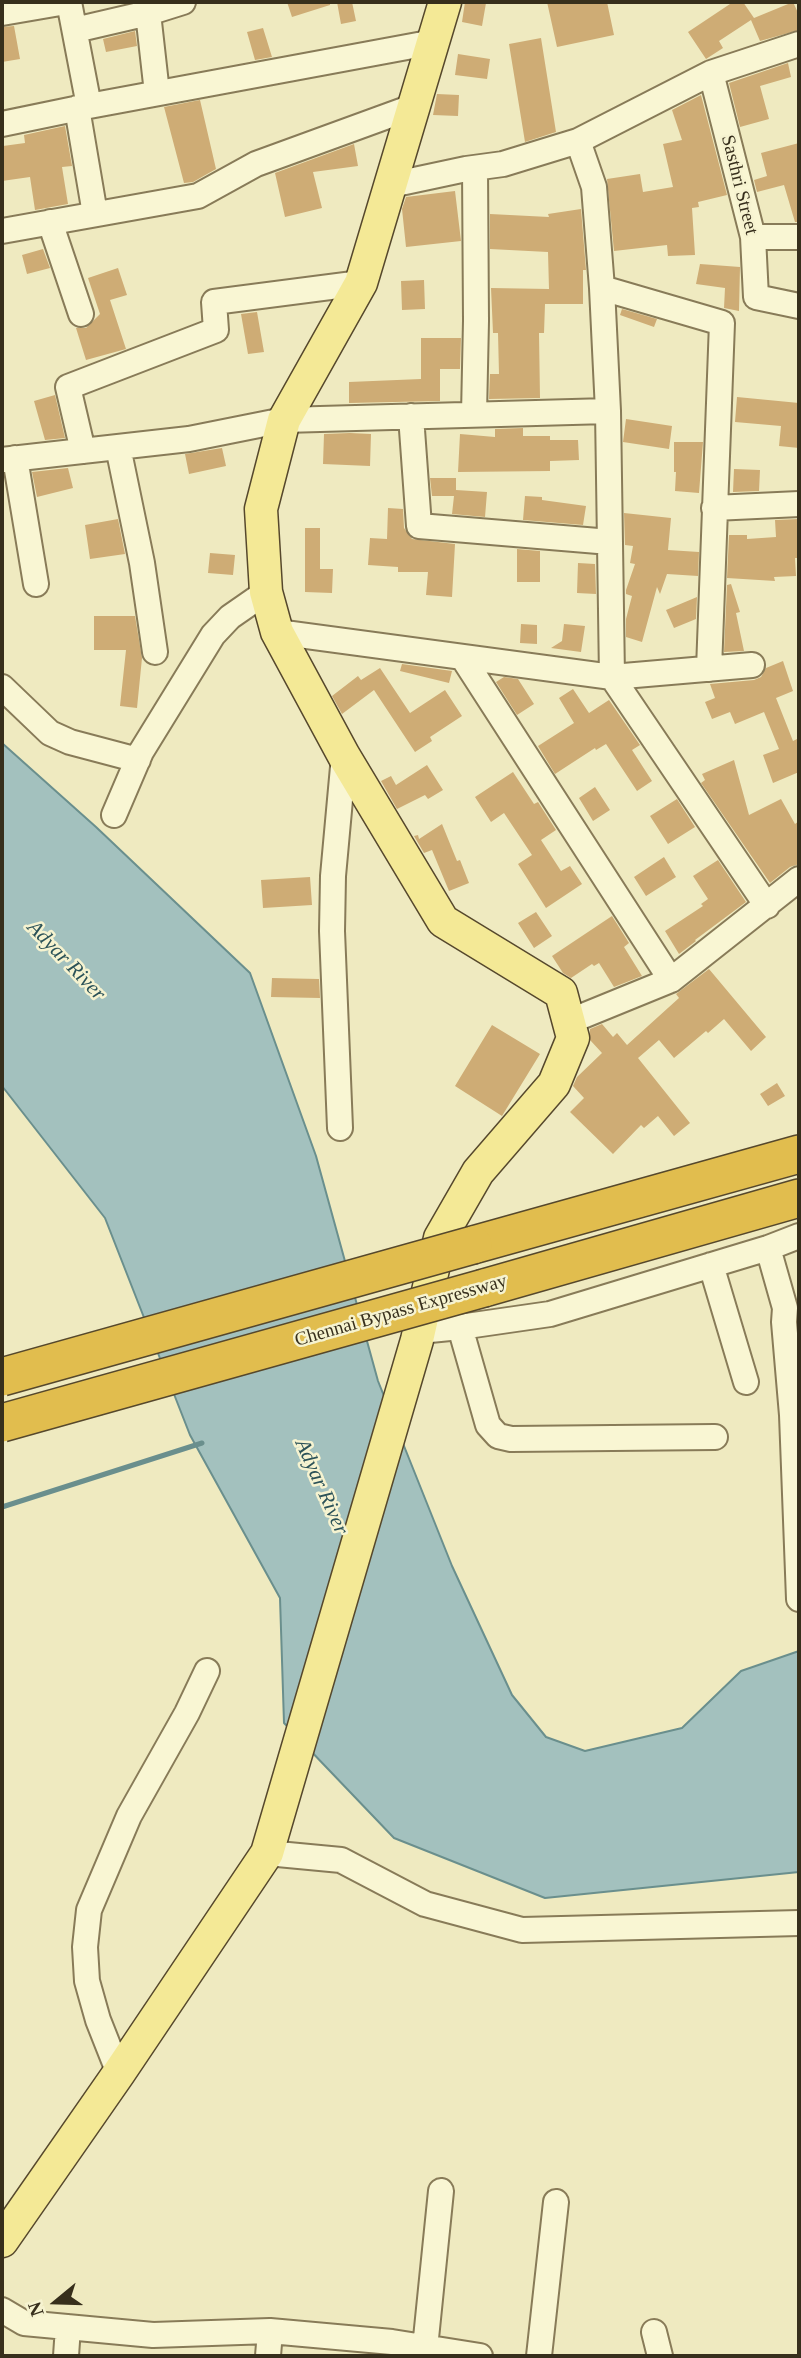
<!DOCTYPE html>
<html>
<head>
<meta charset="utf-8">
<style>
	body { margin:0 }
	#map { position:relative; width:801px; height:2358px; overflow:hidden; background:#efeac0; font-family:"Times New Roman",serif }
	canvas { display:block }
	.frame { position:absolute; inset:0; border:4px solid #372f1c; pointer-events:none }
	.north { position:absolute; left:21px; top:2267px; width:70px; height:70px; -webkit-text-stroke:5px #f6f3d0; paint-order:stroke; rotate:251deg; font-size:19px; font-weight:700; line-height:28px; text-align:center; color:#372f1c }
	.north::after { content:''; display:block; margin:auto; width:24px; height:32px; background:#372f1c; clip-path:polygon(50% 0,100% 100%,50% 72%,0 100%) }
</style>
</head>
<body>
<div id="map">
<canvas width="801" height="2358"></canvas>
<div class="frame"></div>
<div class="north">N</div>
</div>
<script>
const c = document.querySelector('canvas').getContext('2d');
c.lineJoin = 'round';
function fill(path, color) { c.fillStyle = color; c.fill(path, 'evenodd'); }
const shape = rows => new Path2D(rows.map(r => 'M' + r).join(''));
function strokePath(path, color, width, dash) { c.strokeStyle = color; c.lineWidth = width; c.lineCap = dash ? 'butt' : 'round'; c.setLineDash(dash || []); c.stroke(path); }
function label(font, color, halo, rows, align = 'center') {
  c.font = font + ' "Times New Roman",serif'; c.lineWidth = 5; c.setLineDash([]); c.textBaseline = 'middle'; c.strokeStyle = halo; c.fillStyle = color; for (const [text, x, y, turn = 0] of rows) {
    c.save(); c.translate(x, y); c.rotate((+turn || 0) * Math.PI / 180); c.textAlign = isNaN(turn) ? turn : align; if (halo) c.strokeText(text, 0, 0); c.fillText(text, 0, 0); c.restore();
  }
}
const water = shape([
	[2,743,96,827,250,973,316,1156,378,1381,452,1566,512,1695,546,1737,585,1751,682,1728,741,1671,799,1651,799,1872,545,1898,394,1838,284,1723,280,1598,190,1435,105,1218,2,1086,2,743]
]);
fill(water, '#a3c1be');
strokePath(water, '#6a8f8d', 2);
strokePath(shape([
	[2,1507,202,1443]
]), '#6a8f8d', 5);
fill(shape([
	[287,2,330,2,330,5,292,17],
	[337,2,352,2,356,21,341,24],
	[465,2,486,3,482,26,462,22],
	[547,2,607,2,614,35,557,47],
	[733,2,743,2,754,18,793,2,799,15,799,30,760,41,751,20,719,41,723,48,706,59,688,32],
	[14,26,20,59,2,62,2,27],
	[263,28,272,57,255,60,247,32],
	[135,31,137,46,106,52,103,39],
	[541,38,556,132,525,142,509,44],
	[458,54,490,59,487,79,455,75],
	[788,63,791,77,760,86,769,119,740,127,729,83],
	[437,94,459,95,458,116,433,115],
	[701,95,727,195,698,202,699,207,692,208,695,255,668,256,667,245,614,251,607,179,640,174,643,192,673,187,663,144,682,140,672,110],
	[200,100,216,169,193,182,184,183,164,107],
	[65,126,72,166,62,167,68,204,35,210,30,177,2,181,2,150,4,150,3,146,25,143,24,135],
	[799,143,799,222,795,222,784,185,757,192,754,180,767,176,761,153],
	[354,144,358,166,313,172,322,208,285,217,275,173],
	[455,191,461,241,406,247,402,209,406,197],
	[581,209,586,270,583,270,583,304,545,304,544,333,539,333,540,398,489,399,490,374,499,374,498,333,493,333,491,288,549,289,548,252,490,249,490,214,549,217,548,214],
	[43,249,50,268,27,274,22,255],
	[700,264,740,267,739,311,724,308,725,288,696,284],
	[118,268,127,295,110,300,126,349,86,360,76,328,86,328,100,314,88,278],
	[424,280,425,309,402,310,401,281],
	[622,309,657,319,654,327,620,315],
	[257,312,264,352,248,354,241,314],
	[421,338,461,338,460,369,440,369,440,401,349,403,349,382,421,379],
	[55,395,65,438,45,440,34,401],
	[737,397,799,403,799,448,779,446,781,426,735,422],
	[626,419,672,426,669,449,623,442],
	[523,428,523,436,550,436,550,440,578,440,579,460,550,461,550,471,458,472,460,434,495,437,495,429],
	[350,433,371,434,370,466,323,464,324,434],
	[674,442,703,442,699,493,675,491,676,472,674,472],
	[222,448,226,466,189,474,185,454],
	[68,468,73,488,37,497,32,472],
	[734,469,760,470,759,491,733,492],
	[430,478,456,478,456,490,487,492,485,517,452,514,454,496,432,496],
	[525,496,542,497,542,500,586,506,583,525,523,520],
	[388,508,403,509,404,528,412,539,455,544,452,597,426,595,428,572,398,572,398,567,368,565,370,538,387,539],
	[624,513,671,518,668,550,699,552,698,576,667,574,660,594,657,587,642,642,626,637,626,619,632,596,626,594,626,590,635,564,630,563,633,546,625,545],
	[118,519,125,554,90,559,85,525],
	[799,519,799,558,795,558,796,576,774,577,775,581,727,578,729,535,747,535,747,539,776,537,775,520],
	[305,528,320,528,320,569,333,569,332,593,305,592],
	[517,549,540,551,540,582,517,582],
	[210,553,235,555,233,575,208,573],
	[578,563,595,564,596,594,577,593],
	[731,584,740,612,736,613,744,651,724,652,727,585],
	[697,597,696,619,674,628,666,610],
	[94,616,135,616,142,658,137,708,120,706,126,650,94,650],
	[521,624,537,625,537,644,520,643],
	[564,624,585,626,581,652,551,648,562,641],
	[783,661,793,691,776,698,793,741,799,738,799,772,773,783,763,755,779,749,764,712,735,724,730,712,712,719,705,702,715,698,710,684,754,680,761,677,766,668],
	[402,664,452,671,449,683,400,671],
	[380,668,410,713,445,690,462,716,430,737,432,741,415,752,374,690,342,714,332,696,358,676,361,680],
	[504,677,518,679,534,704,517,715,496,682],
	[573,689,589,713,609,700,640,745,632,750,652,781,637,791,606,744,596,750,595,748,555,774,538,746,574,723,559,698],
	[734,760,749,815,781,799,795,824,799,821,799,864,790,867,770,883,701,783,705,780,702,774],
	[427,765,443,790,428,799,425,795,397,809,381,781,391,776,396,785],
	[513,772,534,804,538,802,556,830,541,840,561,871,570,866,582,884,546,908,518,864,532,855,504,813,491,822,475,797],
	[595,787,610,810,593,821,579,798],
	[677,799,695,827,668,844,650,816],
	[442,824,457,861,460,860,469,883,449,891,432,850,424,853,414,836,418,835,419,839],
	[664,857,676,877,646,896,634,877],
	[718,860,746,902,695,940,696,941,679,954,665,931,703,906,701,904,708,899,693,876],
	[310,877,312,905,263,908,261,880],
	[536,912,552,936,534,948,518,923],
	[612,916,629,943,624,947,642,976,614,987,599,963,594,966,592,964,571,978,563,973,552,956],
	[709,969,766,1037,751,1051,724,1019,708,1033,706,1031,674,1058,659,1040,638,1058,690,1123,674,1136,658,1116,644,1128,641,1125,613,1154,570,1112,584,1098,573,1086,577,1077,602,1053,590,1040,590,1029,602,1024,613,1037,617,1033,627,1045,679,998,676,994],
	[272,978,319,979,320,998,271,997],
	[492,1025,540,1054,502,1116,455,1086],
	[777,1083,785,1096,768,1106,760,1094]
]), '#ceac75');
const minor = shape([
	[69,2,89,106],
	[2,13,66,2],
	[148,13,157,93],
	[75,30,148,13,183,2],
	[711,73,753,237,756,297,799,306],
	[77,108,95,214],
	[2,124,89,106,434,42],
	[578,141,594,187,602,288,608,411,612,677,767,906],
	[391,185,466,169,503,164,578,141,711,73,799,44],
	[50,222,81,314],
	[2,231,198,196,256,164,415,106],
	[753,237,799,237],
	[602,288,722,323,709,669],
	[474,414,476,321,475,168],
	[411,416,419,526,610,542],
	[118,447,142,563,155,652],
	[83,451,68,387,216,330,214,302,361,283],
	[15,458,36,584],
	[2,460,189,439,284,420,608,411],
	[714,508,799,504],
	[277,632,612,677,752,665],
	[463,658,671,980],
	[2,687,50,733,70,742,138,760],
	[114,815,141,752,213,635,230,617,266,592],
	[568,1022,671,980,799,879],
	[340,1128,332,931,333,876,344,756],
	[768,1248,785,1308,784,1322,792,1415,799,1599],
	[711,1265,746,1382],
	[460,1327,488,1425,498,1436,511,1439,715,1437],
	[420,1331,460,1327,550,1314,768,1248,799,1236],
	[267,1853,341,1860,425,1904,522,1930,799,1923],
	[119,2073,98,2020,87,1981,85,1947,89,1910,129,1816,187,1713,207,1671],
	[2,2310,24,2323,153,2335,270,2331,392,2342,480,2356],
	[654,2332,660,2356],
	[425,2348,441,2191],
	[66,2356,68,2327],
	[268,2356,270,2331],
	[539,2356,556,2202]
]);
const major = shape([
	[2,2241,119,2073,267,1853,417,1340,440,1238,478,1172,554,1084,573,1038,561,993,443,921,344,756,277,632,266,592,261,509,284,420,361,283,445,2]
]);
const highway = shape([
	[473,1245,799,1154],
	[484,1288,799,1198]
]);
strokePath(minor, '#887b58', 28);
strokePath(major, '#56482c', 35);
strokePath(highway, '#56482c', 40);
strokePath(minor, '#f9f6d3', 24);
strokePath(major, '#f4e996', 32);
strokePath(highway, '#e1bd4e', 37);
const highwayBridge = shape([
	[2,1377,473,1245],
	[2,1423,484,1288]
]);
strokePath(highwayBridge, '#56482c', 40, []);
strokePath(highwayBridge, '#e1bd4e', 37);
label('19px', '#372f1c', '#f6f3d0', [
	["Sasthri Street",739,185,76],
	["Chennai Bypass Expressway",401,1311,-16]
]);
label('italic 21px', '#2b5258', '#f6f3d0', [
	["Adyar River",66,961,46],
	["Adyar River",321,1487,66]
]);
</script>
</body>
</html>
